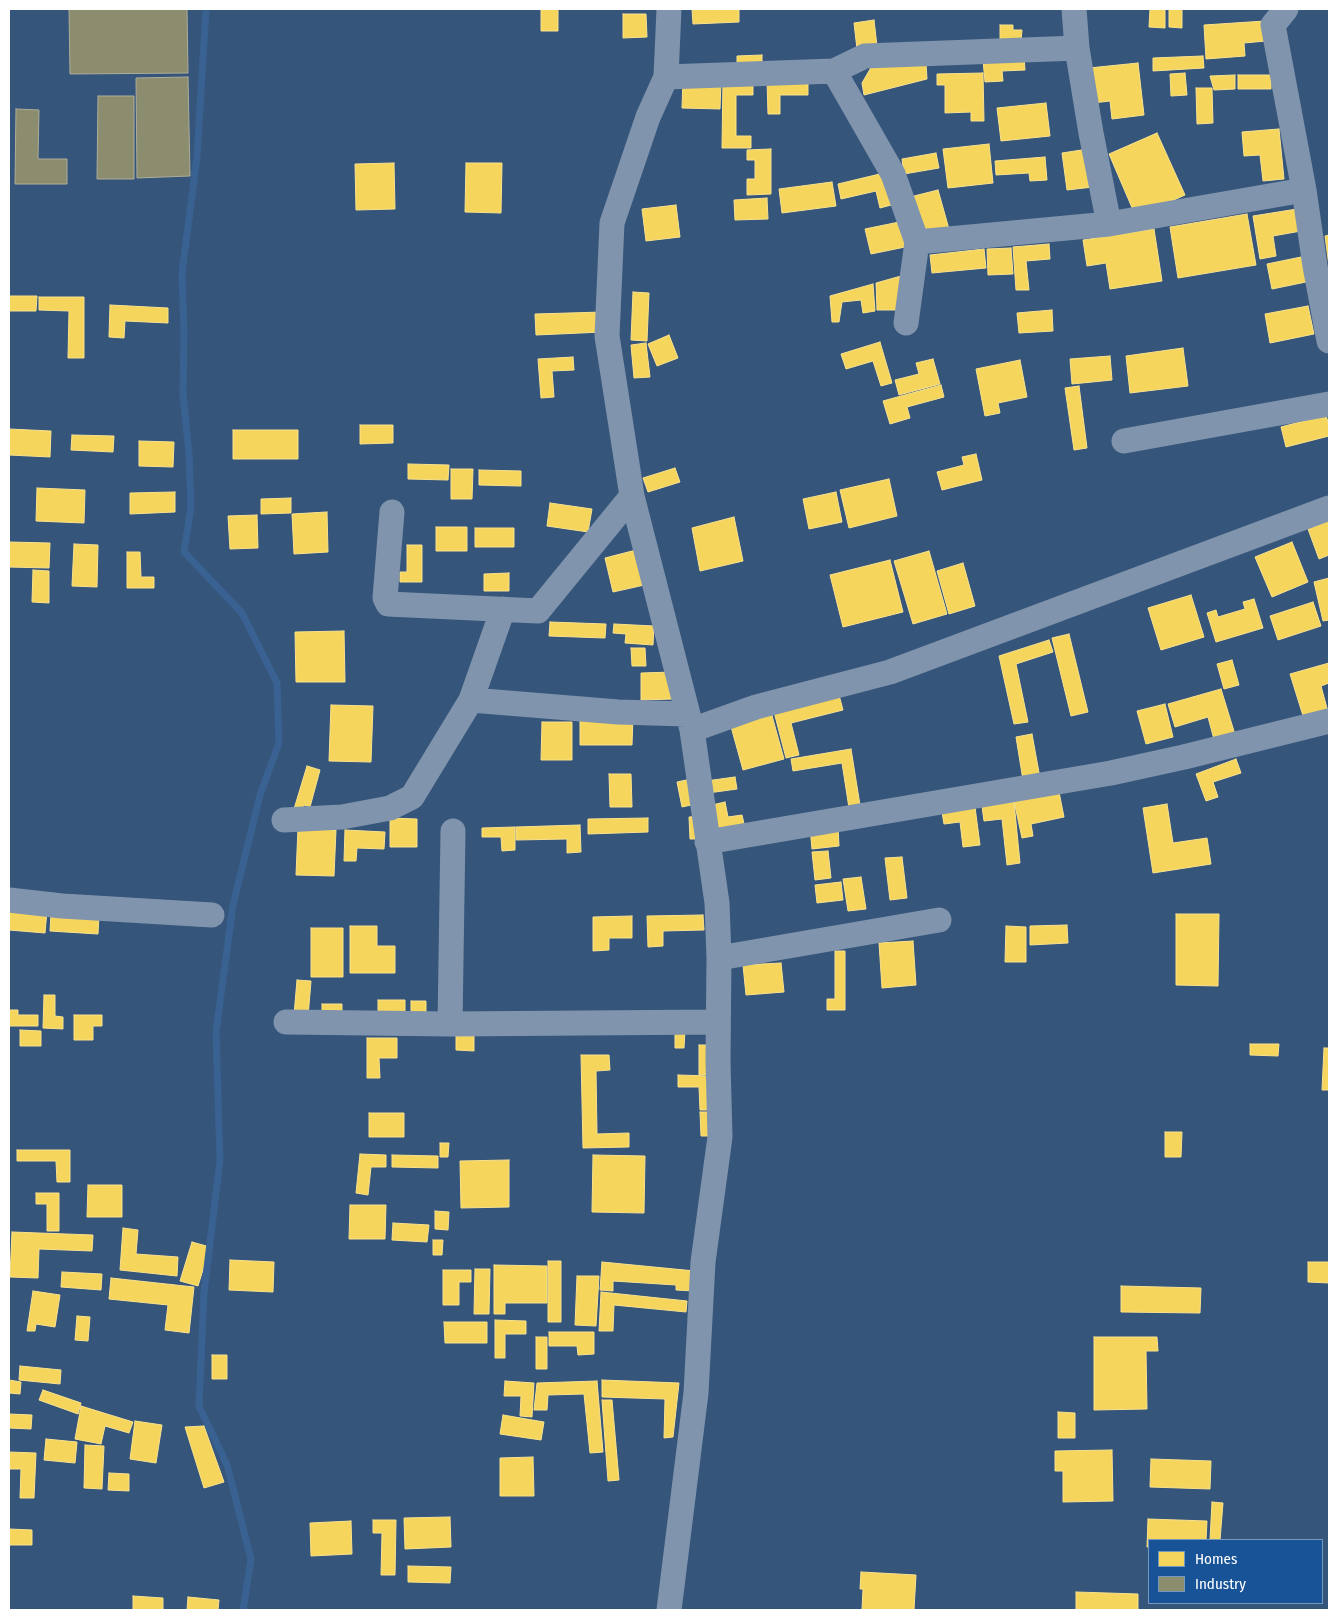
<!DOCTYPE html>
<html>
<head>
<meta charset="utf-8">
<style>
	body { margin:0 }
	#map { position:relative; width:1338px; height:1619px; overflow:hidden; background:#36557a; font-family:"Fira Sans Condensed",sans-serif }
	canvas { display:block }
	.frame { position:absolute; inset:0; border:10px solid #fff; pointer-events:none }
	.legend { position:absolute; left:1148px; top:1539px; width:175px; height:65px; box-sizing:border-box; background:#195397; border:1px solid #7598c1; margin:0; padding:6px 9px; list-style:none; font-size:15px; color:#fff }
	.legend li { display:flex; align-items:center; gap:10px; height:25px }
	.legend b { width:25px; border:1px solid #7598c1 }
</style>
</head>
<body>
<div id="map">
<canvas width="1338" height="1619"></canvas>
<div class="frame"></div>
<ul class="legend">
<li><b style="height:14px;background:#f6d55c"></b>Homes</li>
<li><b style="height:14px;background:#8c8c6e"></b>Industry</li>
</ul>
</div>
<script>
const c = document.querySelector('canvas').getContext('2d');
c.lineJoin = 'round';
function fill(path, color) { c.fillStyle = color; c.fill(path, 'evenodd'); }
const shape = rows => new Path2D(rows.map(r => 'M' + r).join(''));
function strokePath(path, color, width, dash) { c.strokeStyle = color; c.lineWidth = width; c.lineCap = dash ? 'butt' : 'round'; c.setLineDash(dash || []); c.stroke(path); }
const homes = shape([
	[541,9,558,9,558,31,541,31,541,9],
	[692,9,739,9,739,22,693,24,692,9],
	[1150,9,1165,9,1165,28,1149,27,1150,9],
	[1169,9,1182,9,1182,28,1169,27,1169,9],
	[623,14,646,14,647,37,623,38,623,14],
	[874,20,877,46,857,49,854,23,874,20],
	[1265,21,1266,41,1244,43,1245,56,1206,59,1204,25,1265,21],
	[1000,25,1013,25,1013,30,1022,30,1021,41,1000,46,1000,25],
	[762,55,762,66,737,66,737,56,762,55],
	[1203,56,1204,68,1153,71,1153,58,1203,56],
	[1024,57,1025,70,1002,71,1003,81,985,82,983,60,1024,57],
	[926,63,927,79,864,95,862,83,873,64,926,63],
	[1138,63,1144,115,1112,119,1110,101,1093,103,1089,68,1138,63],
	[983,73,984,121,971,121,971,112,945,113,945,85,937,85,937,74,983,73],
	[1185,73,1187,95,1171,96,1170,74,1185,73],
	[1235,75,1235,89,1214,90,1210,76,1235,75],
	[1238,75,1271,75,1271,89,1238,89,1238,75],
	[683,80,721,81,720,109,682,108,683,80],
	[723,80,753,80,753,95,736,95,736,136,751,136,751,148,722,148,723,80],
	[808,80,808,95,780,95,780,114,768,114,767,81,808,80],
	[1196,88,1212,88,1213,123,1197,124,1196,88],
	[1046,103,1050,136,1001,141,997,108,1046,103],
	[1279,129,1284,179,1263,181,1260,155,1244,156,1242,132,1279,129],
	[1157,133,1185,195,1136,217,1109,154,1157,133],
	[989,144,993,183,948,188,943,149,989,144],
	[771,149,771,194,747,195,747,179,755,179,755,160,747,160,747,150,771,149],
	[1088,149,1093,187,1067,190,1062,153,1088,149],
	[936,153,939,168,904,174,902,159,936,153],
	[1045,157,1047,180,1030,181,1029,173,996,175,995,161,1045,157],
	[394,163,395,209,356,210,355,164,394,163],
	[466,163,502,163,501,213,465,212,466,163],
	[888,172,895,204,880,208,876,191,841,199,838,184,888,172],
	[832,182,836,206,782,213,779,189,832,182],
	[938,190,949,229,921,236,910,197,938,190],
	[767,198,768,219,735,220,734,200,767,198],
	[676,205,680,237,646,241,642,209,676,205],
	[1297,209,1301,231,1273,236,1276,256,1260,259,1253,216,1297,209],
	[1247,214,1256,265,1178,278,1170,227,1247,214],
	[904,221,910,246,871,254,865,229,904,221],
	[1154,229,1162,281,1110,289,1106,263,1087,266,1083,240,1154,229],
	[1329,235,1329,266,1325,236,1329,235],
	[1049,244,1050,259,1026,261,1029,290,1016,290,1013,247,1049,244],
	[1011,248,1013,274,988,275,987,249,1011,248],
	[984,249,986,268,932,273,930,255,984,249],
	[1306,256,1311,281,1272,289,1267,264,1306,256],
	[901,276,901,310,877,310,876,283,901,276],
	[873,284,875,311,863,313,861,300,842,302,839,322,832,322,830,296,873,284],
	[633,292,649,293,647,341,631,340,633,292],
	[9,296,37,296,36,311,9,311,9,296],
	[39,297,84,297,84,358,68,358,69,311,39,310,39,297],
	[110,305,168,308,168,323,125,321,124,338,109,337,110,305],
	[1308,306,1314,334,1270,343,1265,314,1308,306],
	[1052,310,1053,331,1019,333,1017,313,1052,310],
	[603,312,603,332,536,335,535,314,603,312],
	[669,335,678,358,657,366,648,344,669,335],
	[880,342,892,383,881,386,873,361,846,369,841,354,880,342],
	[646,343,650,377,634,378,631,345,646,343],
	[1183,348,1188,386,1130,393,1126,356,1183,348],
	[1110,356,1112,380,1072,384,1070,359,1110,356],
	[573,357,574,370,552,371,554,397,541,398,538,359,573,357],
	[933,359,940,384,899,395,895,380,919,374,916,363,933,359],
	[1020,360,1027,397,998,403,1000,413,985,416,976,369,1020,360],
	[941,385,944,397,907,407,910,418,890,424,883,401,941,385],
	[1079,386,1087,448,1074,450,1065,388,1079,386],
	[1326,415,1329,426,1329,436,1286,447,1281,427,1326,415],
	[360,425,393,425,393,443,360,444,360,425],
	[9,429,51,431,50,457,9,455,9,429],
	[233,430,298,430,298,459,233,459,233,430],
	[72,435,114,436,113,452,71,450,72,435],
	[139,441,174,442,173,467,139,466,139,441],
	[976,454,982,480,942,490,937,472,964,465,962,457,976,454],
	[408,464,449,465,448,480,408,479,408,464],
	[675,468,680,482,648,492,643,478,675,468],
	[451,469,473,469,472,499,451,499,451,469],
	[479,470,521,471,521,486,479,485,479,470],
	[889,479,897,516,849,528,840,490,889,479],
	[37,488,85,490,84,523,36,521,37,488],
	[175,492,175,512,130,514,130,493,175,492],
	[836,492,842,522,809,529,803,499,836,492],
	[291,498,291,513,261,514,261,499,291,498],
	[550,503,592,509,588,532,547,526,550,503],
	[327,512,328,552,294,554,292,514,327,512],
	[257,515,258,548,230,549,228,516,257,515],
	[734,517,743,561,700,571,692,528,734,517],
	[1329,521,1329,555,1319,559,1308,529,1329,521],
	[436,527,467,527,467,551,436,551,436,527],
	[475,528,514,528,514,547,475,547,475,528],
	[9,542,50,543,49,568,9,567,9,542],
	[1292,542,1308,582,1272,597,1255,557,1292,542],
	[74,544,98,545,97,587,72,586,74,544],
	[407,545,422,545,422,582,400,582,400,572,407,572,407,545],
	[640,549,649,584,613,592,605,558,640,549],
	[929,551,947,614,913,624,894,561,929,551],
	[127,552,140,552,141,577,154,577,154,588,127,588,127,552],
	[890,560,903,612,843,627,830,575,890,560],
	[963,563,975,606,949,614,937,571,963,563],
	[33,570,49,571,49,603,32,602,33,570],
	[509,573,509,591,484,591,484,574,509,573],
	[1329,578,1329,620,1323,621,1314,582,1329,578],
	[1191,595,1204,637,1161,650,1148,608,1191,595],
	[1254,599,1263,628,1216,642,1207,613,1216,610,1218,617,1245,609,1243,602,1254,599],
	[1313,602,1321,626,1278,640,1270,616,1313,602],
	[550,622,606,624,605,638,549,636,550,622],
	[614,624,654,626,653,645,625,643,626,634,613,633,614,624],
	[344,631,345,682,296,682,295,632,344,631],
	[1069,634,1088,712,1071,716,1052,638,1069,634],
	[1049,640,1053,652,1016,664,1028,722,1014,724,999,656,1049,640],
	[631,648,645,648,646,666,632,666,631,648],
	[1232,660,1239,685,1224,689,1217,664,1232,660],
	[1329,663,1329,683,1321,686,1328,712,1304,719,1290,674,1329,663],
	[673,672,673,699,641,700,641,673,673,672],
	[1221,689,1237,741,1216,747,1208,717,1175,727,1168,704,1221,689],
	[839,695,843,710,791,723,799,755,786,758,774,712,839,695],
	[1165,704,1173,737,1146,744,1137,711,1165,704],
	[331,705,373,706,371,762,329,761,331,705],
	[771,712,784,759,743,770,730,723,771,712],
	[580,716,633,716,632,745,580,745,580,716],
	[542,722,572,722,572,760,541,760,542,722],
	[1032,734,1040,778,1023,780,1016,737,1032,734],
	[851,749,860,805,849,808,842,763,793,771,791,759,851,749],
	[1236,759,1241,773,1213,782,1218,797,1206,801,1196,774,1236,759],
	[307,766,320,770,310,807,304,805,301,811,294,809,307,766],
	[609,774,631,774,632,807,610,807,609,774],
	[735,777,737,789,708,793,706,781,735,777],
	[691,779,696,804,682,807,677,782,691,779],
	[1059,792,1064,817,1031,824,1033,836,1022,838,1014,801,1059,792],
	[725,802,728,817,742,815,745,828,718,833,712,805,725,802],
	[1014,802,1020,863,1007,865,1002,819,984,821,982,806,1014,802],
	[1167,804,1173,843,1207,838,1211,864,1153,873,1143,808,1167,804],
	[975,807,980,845,963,847,960,822,944,824,942,812,975,807],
	[703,816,703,839,690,839,689,817,703,816],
	[390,818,417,819,417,847,390,847,390,818],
	[648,818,648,832,588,834,588,819,648,818],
	[580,825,581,852,567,853,567,839,516,840,516,827,580,825],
	[838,826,839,846,812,849,810,828,838,826],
	[515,827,515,850,502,851,501,837,482,837,482,828,515,827],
	[298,828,336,830,334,876,296,875,298,828],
	[345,830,385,832,384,849,357,848,356,861,344,861,345,830],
	[828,851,831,878,815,880,812,852,828,851],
	[902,857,907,898,890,900,885,858,902,857],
	[861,877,866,909,848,911,843,879,861,877],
	[841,882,843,900,817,903,815,885,841,882],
	[9,908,47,911,45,933,9,930,9,908],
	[51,913,99,916,98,934,50,931,51,913],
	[1176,914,1219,914,1218,986,1176,985,1176,914],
	[703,915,704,930,663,931,663,946,648,947,647,916,703,915],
	[632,916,632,938,609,938,609,950,593,951,593,917,632,916],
	[1067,925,1068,943,1030,945,1030,926,1067,925],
	[350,926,377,926,377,946,395,946,395,973,350,973,350,926],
	[1006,926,1026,927,1026,962,1005,962,1006,926],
	[311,928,343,928,343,977,311,977,311,928],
	[913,941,916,985,882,988,879,943,913,941],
	[835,951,845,951,845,1010,827,1010,827,999,835,999,835,951],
	[781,963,784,992,746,995,743,965,781,963],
	[297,980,311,981,308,1017,294,1015,297,980],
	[44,995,55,995,55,1016,63,1017,63,1029,43,1028,44,995],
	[378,1000,405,1000,405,1014,378,1014,378,1000],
	[411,1001,426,1001,426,1014,411,1014,411,1001],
	[322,1004,342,1004,342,1012,322,1012,322,1004],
	[9,1010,18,1010,18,1015,38,1015,38,1026,9,1026,9,1010],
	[74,1015,102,1015,102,1026,93,1026,93,1040,74,1040,74,1015],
	[20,1030,41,1031,41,1046,20,1046,20,1030],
	[675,1030,685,1030,684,1048,675,1048,675,1030],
	[456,1036,474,1036,474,1051,456,1050,456,1036],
	[367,1038,397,1038,397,1058,379,1058,380,1078,367,1078,367,1038],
	[1250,1044,1279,1044,1278,1056,1250,1055,1250,1044],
	[699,1045,712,1045,712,1074,699,1075,699,1045],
	[1324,1048,1329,1048,1329,1090,1322,1090,1324,1048],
	[581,1055,609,1055,610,1070,596,1071,597,1134,629,1133,629,1147,583,1148,581,1055],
	[678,1075,710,1076,712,1110,700,1110,699,1087,678,1087,678,1075],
	[700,1112,712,1112,713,1136,701,1136,700,1112],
	[369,1113,404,1113,404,1137,369,1137,369,1113],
	[1165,1132,1182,1132,1181,1157,1165,1157,1165,1132],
	[440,1143,449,1143,448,1157,440,1157,440,1143],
	[17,1150,70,1150,70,1182,57,1182,56,1161,17,1161,17,1150],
	[360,1154,386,1155,386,1167,371,1167,368,1195,356,1193,360,1154],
	[392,1155,438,1156,438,1168,392,1167,392,1155],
	[593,1155,645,1156,644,1213,592,1212,593,1155],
	[509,1160,509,1207,461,1208,460,1161,509,1160],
	[88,1185,122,1185,122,1217,87,1217,88,1185],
	[36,1193,59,1193,59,1231,47,1231,47,1204,36,1204,36,1193],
	[350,1205,386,1205,385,1239,349,1239,350,1205],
	[435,1211,449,1212,448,1230,435,1229,435,1211],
	[393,1223,429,1225,427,1242,392,1240,393,1223],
	[123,1228,138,1230,136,1254,178,1257,177,1276,120,1270,123,1228],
	[12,1232,93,1235,92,1251,39,1249,38,1278,10,1277,12,1232],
	[433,1240,443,1240,442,1255,433,1255,433,1240],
	[192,1242,210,1247,198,1286,180,1281,192,1242],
	[230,1260,274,1262,273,1292,229,1290,230,1260],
	[548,1261,561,1261,561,1322,548,1322,548,1261],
	[602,1262,695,1271,693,1291,676,1290,676,1285,613,1281,613,1291,600,1290,602,1262],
	[1308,1262,1329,1262,1329,1283,1308,1282,1308,1262],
	[494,1265,547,1266,547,1303,505,1303,505,1314,494,1314,494,1265],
	[475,1269,490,1269,489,1314,474,1314,475,1269],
	[443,1270,471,1270,471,1282,459,1282,459,1305,443,1305,443,1270],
	[62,1272,102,1274,101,1290,61,1287,62,1272],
	[577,1276,599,1276,596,1326,575,1325,577,1276],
	[111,1278,194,1287,189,1333,165,1330,168,1305,109,1299,111,1278],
	[1121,1286,1201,1288,1200,1313,1121,1312,1121,1286],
	[33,1291,60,1295,55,1327,36,1324,35,1331,27,1331,33,1291],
	[601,1292,687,1301,686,1312,614,1305,613,1331,599,1331,601,1292],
	[77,1316,90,1317,88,1341,75,1340,77,1316],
	[495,1320,526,1321,526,1334,505,1334,505,1358,495,1358,495,1320],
	[444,1322,487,1322,487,1343,445,1343,444,1322],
	[549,1332,594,1332,594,1354,578,1355,577,1346,549,1346,549,1332],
	[536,1337,547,1337,547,1369,536,1369,536,1337],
	[1094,1337,1157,1337,1158,1351,1146,1351,1147,1409,1094,1410,1094,1337],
	[212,1355,227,1355,227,1379,212,1379,212,1355],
	[20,1366,61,1370,60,1384,19,1380,20,1366],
	[9,1380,21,1382,20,1394,9,1393,9,1380],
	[602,1380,679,1383,673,1437,664,1438,665,1399,602,1397,602,1380],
	[505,1381,534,1383,532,1417,520,1416,521,1396,504,1396,505,1381],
	[597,1381,603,1452,590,1453,584,1394,548,1395,547,1410,534,1410,537,1383,597,1381],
	[43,1390,81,1403,78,1414,39,1400,43,1390],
	[602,1400,612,1400,619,1480,608,1481,602,1400],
	[81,1406,133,1422,129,1433,105,1426,101,1444,75,1439,81,1406],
	[1058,1412,1075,1413,1075,1438,1058,1438,1058,1412],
	[9,1414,32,1415,31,1429,9,1428,9,1414],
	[503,1415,544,1422,541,1440,500,1434,503,1415],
	[135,1421,162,1425,156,1463,130,1459,135,1421],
	[204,1426,224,1482,204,1488,185,1427,204,1426],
	[46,1439,77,1442,75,1463,44,1460,46,1439],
	[85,1445,104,1446,102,1489,84,1488,85,1445],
	[1112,1450,1113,1501,1063,1502,1063,1471,1055,1471,1055,1451,1112,1450],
	[9,1452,36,1453,34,1498,20,1498,21,1469,9,1469,9,1452],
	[533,1457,534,1496,500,1496,500,1458,533,1457],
	[1151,1459,1211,1461,1210,1489,1150,1487,1151,1459],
	[109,1473,129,1474,129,1491,108,1490,109,1473],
	[1212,1502,1223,1503,1220,1540,1210,1540,1212,1502],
	[450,1517,451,1547,405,1549,404,1518,450,1517],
	[1148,1519,1207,1521,1206,1540,1149,1540,1149,1547,1147,1547,1148,1519],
	[373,1520,396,1520,395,1575,381,1575,382,1533,373,1533,373,1520],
	[351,1521,352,1554,311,1556,310,1523,351,1521],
	[9,1529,32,1530,32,1545,9,1545,9,1529],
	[408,1566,451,1567,450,1583,408,1582,408,1566],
	[861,1572,916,1575,914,1610,862,1610,863,1589,860,1589,861,1572],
	[1076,1592,1138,1594,1138,1610,1076,1610,1076,1592],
	[133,1596,163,1598,163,1610,133,1610,133,1596],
	[188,1597,219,1600,218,1610,187,1610,188,1597]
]);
fill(homes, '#f6d55c');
strokePath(homes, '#f9e28d', 1);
const industry = shape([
	[69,9,187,9,188,73,70,74,69,9],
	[188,77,190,176,137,178,136,78,188,77],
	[98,96,134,96,134,179,97,179,98,96],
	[16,109,39,110,38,159,67,159,67,184,15,184,16,109]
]);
fill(industry, '#8c8c6e');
strokePath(industry, '#aeae9a', 1);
strokePath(shape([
	[206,9,197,157,182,273,184,332,183,394,189,454,191,507,184,552,242,613,277,683,279,743,260,795,233,905,216,1032,220,1160,204,1293,199,1406,227,1465,251,1559,243,1610]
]), '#396292', 7);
strokePath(shape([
	[669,9,666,77,648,117,612,223,607,336,632,496,692,730,717,903,719,958,718,1061,720,1137,703,1262,696,1393,669,1610],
	[1074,9,1077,48,1091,133,1109,224],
	[1286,9,1273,25,1304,190,1315,266,1329,341],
	[834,71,893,174,917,242,906,323],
	[666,77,834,71,865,56,1077,48],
	[917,242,1109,224,1304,190],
	[1124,441,1329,404],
	[392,512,385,598,388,604,538,611,632,496],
	[471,700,618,712,687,714],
	[692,730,756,707,890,672,1329,508],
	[284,820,342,817,390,808,412,797,471,700,503,609],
	[707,842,1111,773,1184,757,1329,721],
	[9,900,62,906,212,915],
	[719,958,939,920],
	[286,1022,450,1024,718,1022],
	[450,1024,453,831]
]), '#8095ad', 25);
</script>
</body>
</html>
